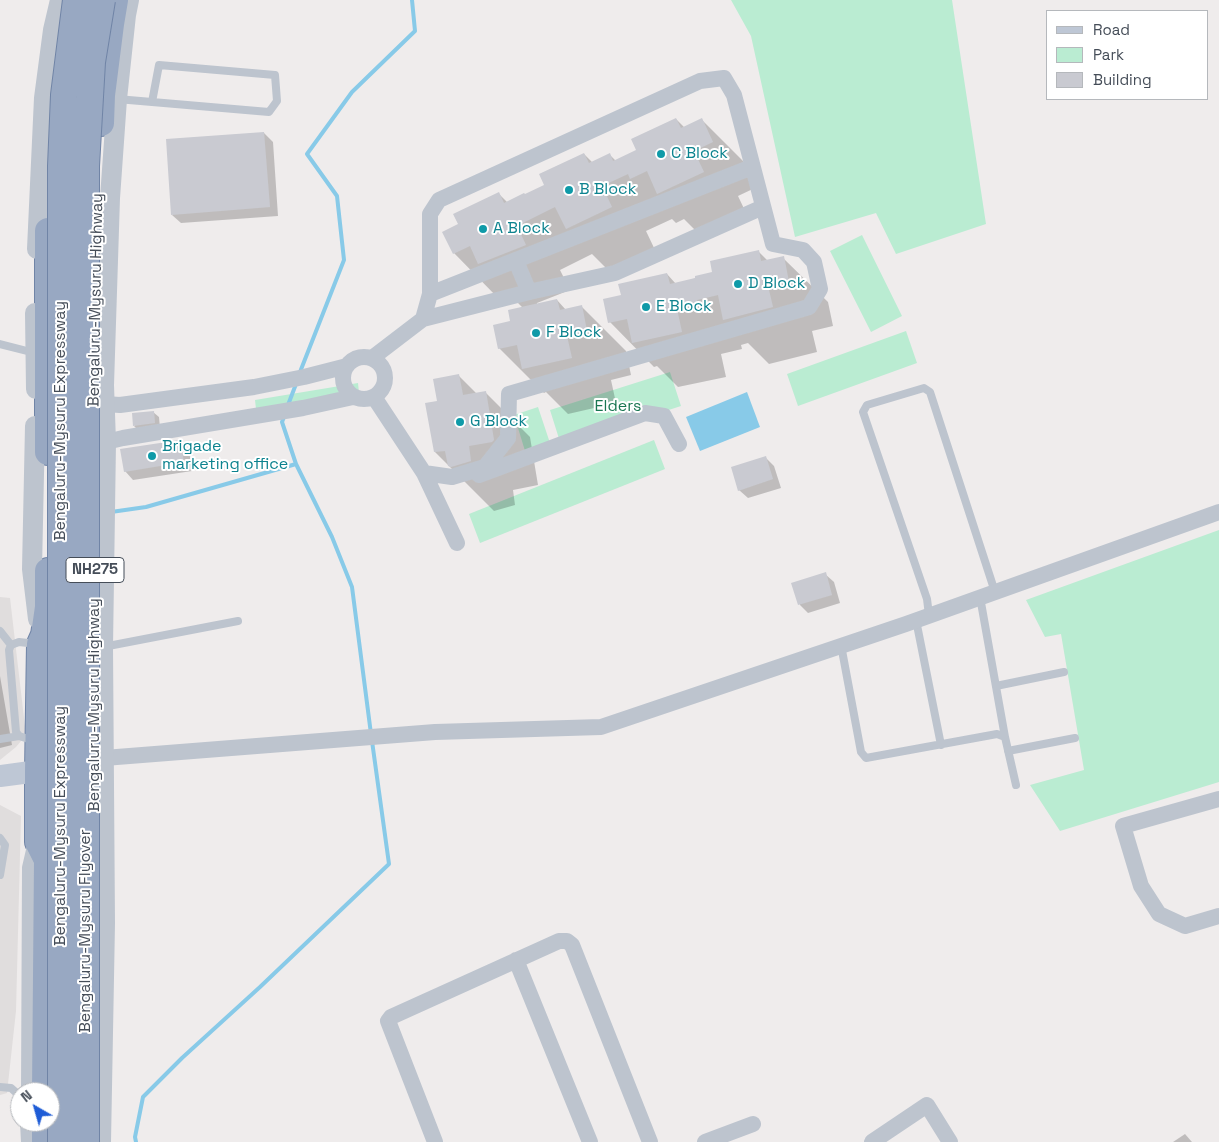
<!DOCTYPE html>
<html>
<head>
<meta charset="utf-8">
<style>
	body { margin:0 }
	#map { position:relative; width:1219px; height:1142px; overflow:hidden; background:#efecec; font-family:"Space Grotesk",sans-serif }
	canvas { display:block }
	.legend { position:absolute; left:1046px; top:10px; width:162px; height:90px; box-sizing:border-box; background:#fff; border:1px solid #b5b8bc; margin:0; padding:6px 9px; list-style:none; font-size:15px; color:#454d58 }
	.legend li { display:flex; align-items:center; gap:10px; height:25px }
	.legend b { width:25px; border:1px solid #b5b8bc }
	.north { position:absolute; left:10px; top:1082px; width:50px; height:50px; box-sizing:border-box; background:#fff; border:1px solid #b5b8bc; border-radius:50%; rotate:322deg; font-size:14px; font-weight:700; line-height:20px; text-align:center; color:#454d58 }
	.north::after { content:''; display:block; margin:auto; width:18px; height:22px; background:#1e5cd6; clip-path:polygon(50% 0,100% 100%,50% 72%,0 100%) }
</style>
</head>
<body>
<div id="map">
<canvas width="1219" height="1142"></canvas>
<ul class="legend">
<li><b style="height:6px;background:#bec7d5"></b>Road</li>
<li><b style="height:14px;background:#baecd2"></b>Park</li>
<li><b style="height:14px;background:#c9cad1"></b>Building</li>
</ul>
<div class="north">N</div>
</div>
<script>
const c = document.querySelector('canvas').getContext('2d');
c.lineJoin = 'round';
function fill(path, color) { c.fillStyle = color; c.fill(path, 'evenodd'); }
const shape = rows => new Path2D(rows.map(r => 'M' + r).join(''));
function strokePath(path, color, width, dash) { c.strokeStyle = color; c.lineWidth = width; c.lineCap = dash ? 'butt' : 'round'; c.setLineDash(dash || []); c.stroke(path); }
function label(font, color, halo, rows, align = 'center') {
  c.font = font + ' "Space Grotesk",sans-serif'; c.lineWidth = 4; c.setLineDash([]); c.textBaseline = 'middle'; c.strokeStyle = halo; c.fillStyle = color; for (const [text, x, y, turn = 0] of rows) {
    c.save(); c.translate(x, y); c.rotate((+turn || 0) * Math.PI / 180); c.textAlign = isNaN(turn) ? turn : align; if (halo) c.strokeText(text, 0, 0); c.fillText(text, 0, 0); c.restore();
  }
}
fill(shape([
	[0,597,10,598,26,735,16,747,0,760],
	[0,805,21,816,16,1011,7,1093,0,1095]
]), '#e0dddd');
fill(shape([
	[731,0,952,0,986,224,896,254,876,213,795,237,751,36],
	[862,235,902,316,871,332,830,251],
	[906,331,917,363,798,406,787,374],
	[670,372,681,406,561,445,550,410],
	[358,383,359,393,256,409,255,400],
	[538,407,550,443,525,451,514,415],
	[654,440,665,469,480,543,469,514],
	[1219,530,1219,782,1060,831,1030,785,1084,770,1061,634,1045,637,1026,600]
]), '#baecd2');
fill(shape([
	[747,392,760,427,700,451,686,417]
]), '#88cae8');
fill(shape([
	[676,119,685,128,702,120,746,164,757,187,738,196,748,217,703,238,684,219,676,223,672,219,646,231,656,252,611,273,592,254,560,270,570,290,537,303,537,305,557,300,566,310,581,306,626,351,631,375,611,380,616,403,568,414,546,392,544,393,499,348,523,308,508,293,498,298,454,253,460,225,499,194,507,202,546,186,584,154,593,163,610,155,616,161,638,151],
	[264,133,273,142,278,216,181,223,172,215],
	[758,251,768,261,783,258,828,302,833,326,812,331,817,352,769,364,748,343,741,345,742,349,721,354,726,377,678,387,657,366,654,367,610,322,667,274,676,284,714,273],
	[459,376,477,394,485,392,530,437,538,485,513,490,515,505,494,511,435,452,438,402],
	[153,412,159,417,160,428,139,431,134,426],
	[180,441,189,450,192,471,133,480,125,471],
	[765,457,774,466,781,488,748,498,739,490],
	[825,574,834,582,840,603,808,613,800,605,793,584],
	[0,676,12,745,0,748],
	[1185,1134,1192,1142,1173,1142]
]), '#0003');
strokePath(shape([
	[300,372,344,260,337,196,307,154,352,92,415,31,412,0],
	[288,405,296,384],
	[284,417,282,422,296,464,332,537,352,587,371,734],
	[111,512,146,507,296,464],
	[136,1142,135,1137,143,1097,182,1058,260,987,389,864,372,741]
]), '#88cae8', 4);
fill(shape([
	[676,118,681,128,702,118,713,142,694,151,704,172,657,194,647,171,630,179,628,174,602,186,612,207,566,229,555,207,517,226,526,245,478,264,470,246,453,254,442,232,458,224,453,214,499,192,504,203,524,193,525,194,544,185,539,174,584,153,589,163,610,153,613,161,636,150,631,139],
	[264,132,270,207,171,215,166,139],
	[759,250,761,261,784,256,789,282,768,286,773,307,723,320,718,295,697,300,698,305,677,309,682,332,632,343,627,319,608,323,603,299,621,295,618,284,667,273,670,284,695,278,695,276,712,272,710,261],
	[557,299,560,310,582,305,587,331,567,336,572,358,522,369,517,345,498,349,493,325,510,321,508,310],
	[459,374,463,395,486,391,494,440,492,442,469,446,471,461,451,467,448,466,445,451,434,452,425,403,437,401,433,379],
	[154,411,155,423,133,426,132,413],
	[180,440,184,462,124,472,120,449],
	[766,456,773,479,738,491,731,467],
	[826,572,832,595,798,605,791,583]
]), '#c9cad1');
const trunk = shape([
	[101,123,102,95,111,24,115,0],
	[48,452,48,231],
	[45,1092,47,860,38,842,38,771,40,644,44,635,48,607,48,571],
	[45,1122,45,1142]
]);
strokePath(trunk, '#7084a6', 28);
strokePath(shape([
	[117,99,269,112,277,101,275,75,159,65,152,102],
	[0,344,35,353],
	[980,597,1005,737],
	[929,615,927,599,863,412,867,405,924,388,930,392,995,592],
	[916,620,941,745],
	[0,631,11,645],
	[841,645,861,752,866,758,997,734,1005,737,1016,785],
	[103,647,238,621],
	[996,686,1064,672],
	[0,739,19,736],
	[35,741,19,736,16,732,9,650,11,645,19,642,37,644],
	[1008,751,1075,738],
	[0,838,5,845,0,875],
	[0,1087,11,1088,20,1096]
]), '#bdc4ce', 8);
strokePath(shape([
	[516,261,529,292],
	[430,294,752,167],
	[423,319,529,292,615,273,763,207],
	'343 378a21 21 0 1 1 42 0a21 21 0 1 1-42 0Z',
	[372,358,423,319,430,294,430,214,439,200,700,81,724,78,734,95,773,244,803,250,814,262,820,289,809,307,509,394,508,438,485,467,452,477,424,473],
	[374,397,424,473,457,543],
	[105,404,120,405,254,387,304,377,347,366],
	[106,442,123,438,303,408,353,397],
	[479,475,645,413,664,416,679,444],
	[104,758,435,732,601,727,906,624,1219,512],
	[1219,799,1123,826,1141,886,1159,914,1185,926,1219,916],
	[516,960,590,1142],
	[435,1142,388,1021,391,1017,559,941,567,941,572,945,650,1142],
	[705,1142,753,1124],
	[872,1142,927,1105,950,1142]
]), '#bdc4ce', 16);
strokePath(shape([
	[37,249,44,98,53,30,60,0],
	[35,313,36,389],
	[35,426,32,569,38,619],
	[31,1092,32,868,38,842],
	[30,1122,31,1142],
	[101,1142,105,923,103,647,106,442,104,385,110,198,117,99,126,15,129,0]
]), '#bdc4ce', 20);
strokePath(shape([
	[0,776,38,771]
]), '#bec7d5', 22);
strokePath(trunk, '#98a8c2', 26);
const trunkBridge = shape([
	[61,1142,61,166,64,95,76,0],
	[86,1142,86,166,92,62,102,0]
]);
strokePath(trunkBridge, '#7084a6', 28, []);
strokePath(trunkBridge, '#98a8c2', 26);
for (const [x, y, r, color] of [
	[661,154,5,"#0f9aa8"],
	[569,190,5,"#0f9aa8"],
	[483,229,5,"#0f9aa8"],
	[738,284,5,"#0f9aa8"],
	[646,307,5,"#0f9aa8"],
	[536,333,5,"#0f9aa8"],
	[460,422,5,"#0f9aa8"],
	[152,456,5,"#0f9aa8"]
]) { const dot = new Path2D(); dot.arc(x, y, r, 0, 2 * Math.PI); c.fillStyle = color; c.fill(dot); strokePath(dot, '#fff', 2); }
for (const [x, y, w] of [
	[95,570,58]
]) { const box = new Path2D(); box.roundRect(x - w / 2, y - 12.5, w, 25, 4); c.fillStyle = '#fff'; c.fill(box); strokePath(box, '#454d58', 1); }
label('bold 15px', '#454d58', null, [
	["NH275",95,570]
]);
label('16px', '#0d838f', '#fff', [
	["C Block",671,154],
	["B Block",579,190],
	["A Block",493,229],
	["D Block",748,284],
	["E Block",656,307],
	["F Block",546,333],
	["G Block",470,422],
	["Brigade",162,447],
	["marketing office",162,465]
], 'left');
label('16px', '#454d58', '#fff', [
	["Bengaluru-Mysuru Highway",96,300,-89],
	["Bengaluru-Mysuru Expressway",61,421,-90],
	["Bengaluru-Mysuru Highway",95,705,-90],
	["Bengaluru-Mysuru Expressway",61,826,-90],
	["Bengaluru-Mysuru Flyover",86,931,-90]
]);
label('16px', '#197651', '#fff', [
	["Elders",618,407]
]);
</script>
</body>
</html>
